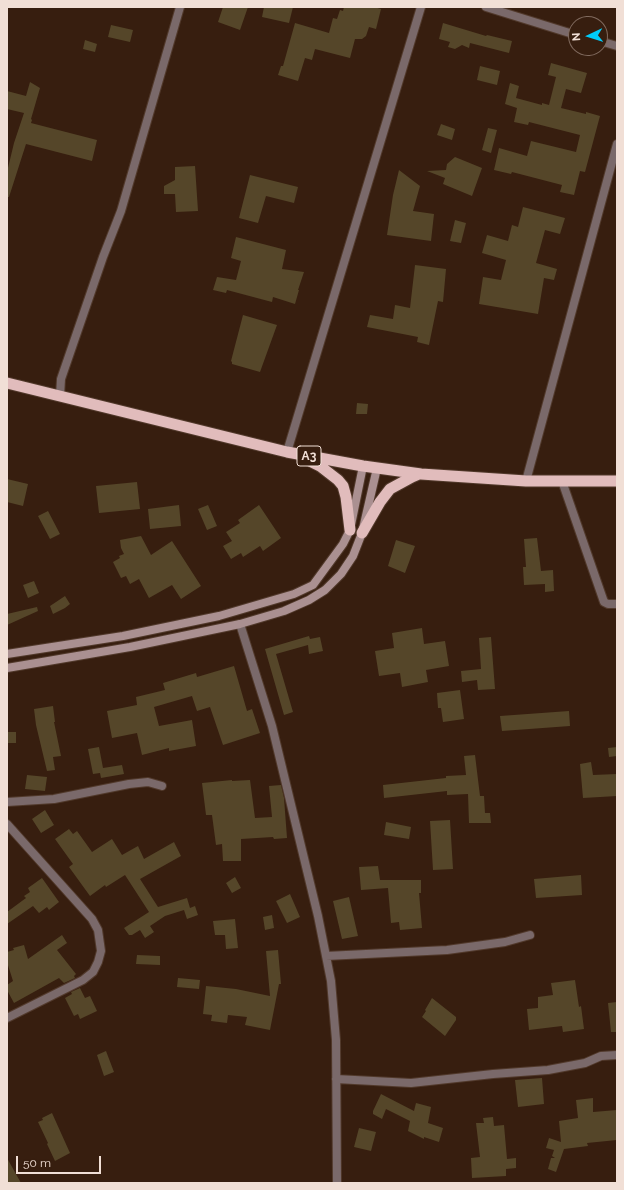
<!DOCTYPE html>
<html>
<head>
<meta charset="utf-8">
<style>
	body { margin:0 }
	#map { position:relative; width:624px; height:1190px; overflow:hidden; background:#371e0f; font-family:Raleway,sans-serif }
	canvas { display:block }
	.frame { position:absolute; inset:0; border:8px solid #f1dfd6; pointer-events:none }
	.north { position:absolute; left:568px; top:16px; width:40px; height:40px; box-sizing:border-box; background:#371e0f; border:1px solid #816b5f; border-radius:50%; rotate:266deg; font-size:11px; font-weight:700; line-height:16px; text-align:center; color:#f1dfd6 }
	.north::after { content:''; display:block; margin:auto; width:14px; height:18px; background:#00cbf9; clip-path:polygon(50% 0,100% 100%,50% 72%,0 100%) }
	.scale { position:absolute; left:16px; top:1156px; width:85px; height:18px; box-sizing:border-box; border:2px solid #f1dfd6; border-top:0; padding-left:5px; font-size:12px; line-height:14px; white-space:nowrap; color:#f1dfd6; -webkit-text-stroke:3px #371e0f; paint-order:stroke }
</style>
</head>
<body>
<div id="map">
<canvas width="624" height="1190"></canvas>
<div class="frame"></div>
<div class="north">N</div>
<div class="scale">50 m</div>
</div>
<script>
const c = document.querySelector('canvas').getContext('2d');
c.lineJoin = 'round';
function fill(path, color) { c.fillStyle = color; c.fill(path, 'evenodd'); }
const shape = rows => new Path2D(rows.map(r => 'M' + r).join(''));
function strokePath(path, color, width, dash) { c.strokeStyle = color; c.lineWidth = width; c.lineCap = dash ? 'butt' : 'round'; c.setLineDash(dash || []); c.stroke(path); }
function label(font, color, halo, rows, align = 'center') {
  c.font = font + ' Raleway,sans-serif'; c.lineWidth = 3.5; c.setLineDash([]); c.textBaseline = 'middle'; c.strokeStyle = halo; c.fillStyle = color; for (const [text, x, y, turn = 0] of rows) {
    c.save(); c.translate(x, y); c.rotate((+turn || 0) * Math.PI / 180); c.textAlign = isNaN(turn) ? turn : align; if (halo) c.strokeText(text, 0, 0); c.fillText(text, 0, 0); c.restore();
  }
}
fill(shape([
	[223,7,248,7,240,30,218,22],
	[264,7,293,7,289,23,262,17],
	[344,7,374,7,381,9,376,29,369,27,366,36,362,39,355,39,350,58,315,49,312,60,305,58,298,81,278,75,281,66,283,66,295,23,329,33,333,18,337,19,340,10,343,11],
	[443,23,486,36,487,35,512,41,509,53,470,43,469,48,462,45,455,49,448,47,450,42,439,39],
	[111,25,133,30,130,42,108,37],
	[85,40,97,44,95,52,83,49],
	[551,63,587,73,581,93,566,89,561,108,586,114,586,112,600,116,585,172,580,171,574,195,560,192,562,185,512,172,511,174,494,170,499,148,527,156,531,141,576,152,580,135,529,122,528,125,514,122,517,108,505,104,510,83,519,86,516,98,542,105,542,103,549,105,556,77,548,75],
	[480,66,500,71,497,85,477,80],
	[30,82,40,88,31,119,32,120,31,123,97,140,92,161,26,144,9,197,7,197,7,172,14,143,24,113,7,109,7,91,26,96],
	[441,124,455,129,452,140,437,135],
	[488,128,497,130,491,153,482,150],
	[455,157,482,168,472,196,443,184,445,178,427,171,446,170,447,164],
	[195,166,198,211,176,212,175,194,164,194,164,186,175,180,175,167],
	[399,170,420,186,413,211,434,214,431,241,387,235,393,195],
	[250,175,298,187,294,203,266,196,258,223,239,218],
	[523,207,565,218,560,234,545,230,536,263,557,269,554,280,544,278,538,314,479,304,483,277,501,280,506,260,482,253,487,235,508,241,512,225,518,227],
	[455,220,466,223,461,243,450,241],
	[236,237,286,250,282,269,304,272,298,290,299,290,295,304,273,297,272,302,227,290,226,293,213,290,217,277,236,280,241,261,231,258],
	[415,265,446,269,443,302,438,301,429,345,417,342,418,337,367,327,370,315,393,319,395,305,410,308],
	[243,315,277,325,260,372,232,364,232,362,231,361],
	[357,403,368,404,367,414,356,414],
	[7,479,28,484,23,506,7,502],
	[137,482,140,509,99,513,96,486],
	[179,505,181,526,150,529,148,509],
	[208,505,217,526,207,530,198,509],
	[259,505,281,538,263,551,260,546,243,557,241,553,231,559,223,546,232,541,226,532,240,523,238,520],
	[48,511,60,534,50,539,38,516],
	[141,536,151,555,172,541,201,586,181,599,172,585,149,598,139,579,130,584,126,576,121,578,113,562,120,558,119,556,124,554,121,548,120,540],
	[537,538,541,571,553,570,554,591,545,592,545,584,524,585,523,567,526,567,524,539],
	[396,540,415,546,405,573,388,566],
	[34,581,39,593,28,598,23,585],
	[65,596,70,604,65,608,53,614,50,606],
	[37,607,38,611,7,625,7,614],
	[422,628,424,644,445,641,449,666,426,670,428,682,402,687,400,673,379,676,375,651,394,648,392,633],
	[309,636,310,639,320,637,323,651,309,654,308,645,276,654,293,712,284,715,265,649],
	[491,637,495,689,478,690,477,680,462,682,461,671,481,669,479,638],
	[234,666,247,711,252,709,260,733,223,745,210,707,197,711,192,696,154,707,159,726,192,720,196,746,169,751,169,748,142,755,137,733,112,738,107,711,137,705,136,697,165,690,163,683,196,673,197,677],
	[460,690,464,719,443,722,441,708,438,708,437,693],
	[53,706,55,722,54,722,61,756,53,757,55,770,47,771,36,725,34,709],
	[569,711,570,726,502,731,500,716],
	[7,732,16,732,16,743,7,743],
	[99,747,103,768,122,765,124,774,101,778,100,773,93,774,88,749],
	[617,747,617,756,609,757,608,748],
	[475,755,480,796,484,796,485,813,490,813,491,823,469,823,468,794,447,795,447,791,384,798,383,785,446,778,446,776,466,775,464,756],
	[591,762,593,775,617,774,617,796,583,798,580,764],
	[27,775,47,777,45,791,25,789],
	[232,780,232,781,250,780,255,818,272,817,269,786,281,785,284,798,287,838,274,839,273,837,241,839,241,861,223,861,222,844,216,845,212,815,206,815,202,783],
	[45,810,54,825,41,833,32,819],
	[450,820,453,869,433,870,430,821],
	[386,822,411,827,409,839,384,835],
	[69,829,73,834,77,831,92,852,112,839,122,855,138,846,144,859,174,842,181,856,140,879,158,907,187,898,190,908,195,906,198,915,187,919,184,910,165,916,150,926,154,932,145,938,140,930,132,935,129,935,124,928,149,912,125,875,106,887,105,885,90,896,69,867,73,864,55,839],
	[378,866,380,880,421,880,421,893,419,893,422,928,400,930,399,922,391,923,388,888,361,890,359,867],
	[581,875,582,895,536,898,534,879],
	[235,877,241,888,232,893,226,883],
	[42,878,59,902,49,910,47,907,39,913,33,906,7,924,7,912,26,898,24,896,30,892,28,888],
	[290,894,300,917,287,923,276,901],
	[349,897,358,936,342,939,333,901],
	[272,915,274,928,265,930,263,917],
	[235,919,238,948,226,949,225,935,215,935,213,921],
	[62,935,67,943,57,950,76,974,74,976,75,978,64,983,59,978,14,1003,7,990,7,985,13,981,7,962,7,952,14,950,13,948,24,945,28,959],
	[278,950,281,984,279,984,270,1030,245,1025,247,1017,228,1015,227,1023,211,1021,212,1015,203,1014,206,986,236,989,270,996,266,951],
	[137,955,160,956,160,965,136,964],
	[178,978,200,980,199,989,177,987],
	[575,980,579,1007,581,1006,584,1029,563,1032,562,1026,529,1030,527,1009,538,1008,538,997,553,995,551,983],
	[80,988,85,998,90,996,97,1011,80,1019,78,1014,74,1016,65,998,72,994,71,992],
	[432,998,456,1017,456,1020,445,1036,422,1017,426,1011,425,1010],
	[617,1002,617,1032,611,1032,608,1003],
	[106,1051,114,1072,104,1076,97,1055],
	[542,1078,544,1104,518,1107,515,1080],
	[381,1094,414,1111,416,1103,431,1107,428,1123,443,1128,439,1142,424,1137,424,1139,408,1131,410,1121,386,1109,382,1119,373,1114,373,1111],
	[593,1098,593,1112,617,1110,617,1140,587,1143,588,1146,564,1149,556,1172,548,1169,551,1158,555,1158,552,1156,554,1150,546,1148,549,1138,561,1142,559,1121,578,1118,576,1100],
	[52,1113,70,1153,55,1161,47,1144,48,1143,38,1122,43,1120,42,1118],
	[493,1117,494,1126,504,1125,507,1159,516,1158,516,1168,506,1169,506,1176,472,1178,471,1158,480,1157,476,1123,484,1123,483,1118],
	[359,1128,376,1132,371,1151,354,1147],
	[7,1158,21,1183,7,1183]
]), '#554629');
const minor = shape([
	[486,7,576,35],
	[600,41,617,46],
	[60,396,61,379,103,257,121,211,180,7],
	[287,452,421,7],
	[526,481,617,144],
	[562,481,604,602,608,604,617,604],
	[240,624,272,726,318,916,331,981,336,1040,337,1183],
	[7,802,54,799,129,784,148,782,162,786],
	[7,824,92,919,98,930,101,951,98,962,93,972,83,980,7,1018],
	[326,956,447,950,505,942,530,935],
	[336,1079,411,1083,493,1074,548,1070,585,1063,601,1056,617,1055]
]);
const secondary = shape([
	[7,654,123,636,219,616,294,594,313,585,343,544,350,530,363,466],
	[7,668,130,647,240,624,284,611,309,600,325,590,341,574,353,556,362,533,377,468]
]);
const trunk = shape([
	[7,383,287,452,363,466,421,474,526,481,617,481],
	[308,460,320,466,338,480,343,486,346,497,350,530],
	[362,533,380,502,390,489,412,477,419,474]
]);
strokePath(minor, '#51392b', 10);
strokePath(secondary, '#51392b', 10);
strokePath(trunk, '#51392b', 13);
strokePath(minor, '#7a696a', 8);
strokePath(secondary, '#aa9091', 8);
strokePath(trunk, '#e1bcbc', 11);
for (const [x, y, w] of [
	[309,456,24]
]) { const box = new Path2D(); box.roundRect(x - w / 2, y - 10, w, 20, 3); c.fillStyle = '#371e0f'; c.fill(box); strokePath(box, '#f1dfd6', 1); }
label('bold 12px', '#f1dfd6', null, [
	["A3",309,456]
]);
</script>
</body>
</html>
